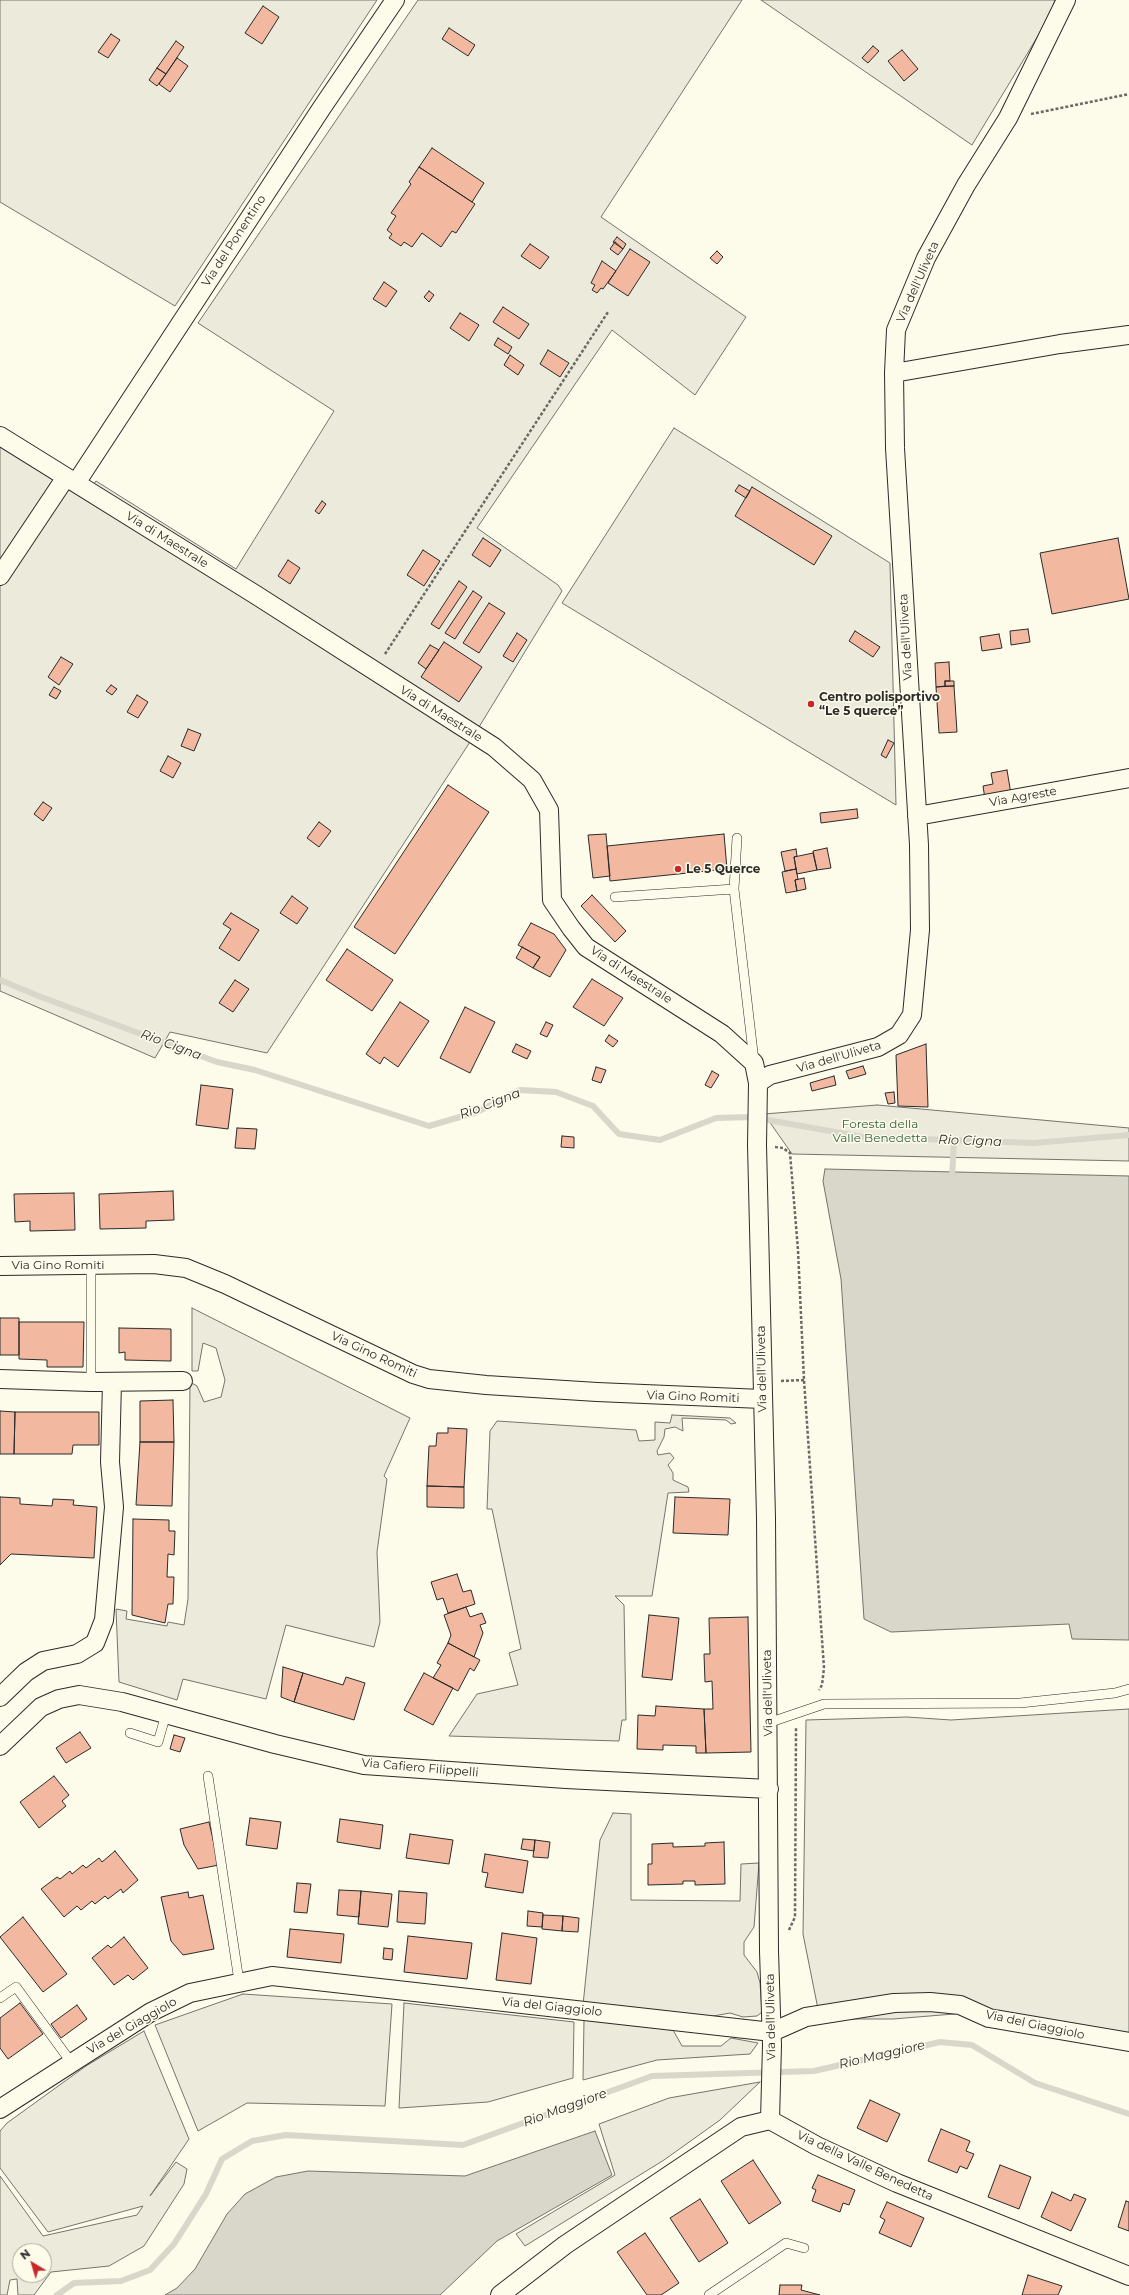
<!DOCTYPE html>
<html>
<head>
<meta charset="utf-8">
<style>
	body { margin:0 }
	#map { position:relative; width:1129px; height:2295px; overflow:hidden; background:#fdfbea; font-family:Montserrat,sans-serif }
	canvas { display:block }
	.north { position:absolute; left:12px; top:2243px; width:40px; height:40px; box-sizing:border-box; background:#fdfbea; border:1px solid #a9a89e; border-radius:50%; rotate:322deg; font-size:11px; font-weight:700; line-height:16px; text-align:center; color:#2b2b2b }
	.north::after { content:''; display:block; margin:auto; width:14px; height:18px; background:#c62828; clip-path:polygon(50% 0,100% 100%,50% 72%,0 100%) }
</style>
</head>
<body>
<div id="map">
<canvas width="1129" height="2295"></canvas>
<div class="north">N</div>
</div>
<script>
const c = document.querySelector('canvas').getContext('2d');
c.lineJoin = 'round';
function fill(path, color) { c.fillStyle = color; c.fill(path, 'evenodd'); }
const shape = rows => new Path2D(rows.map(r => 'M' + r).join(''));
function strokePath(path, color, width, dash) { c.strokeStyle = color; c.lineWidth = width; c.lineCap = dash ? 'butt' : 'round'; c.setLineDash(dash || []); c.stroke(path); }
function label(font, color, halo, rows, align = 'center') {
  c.font = font + ' Montserrat,sans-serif'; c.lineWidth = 3; c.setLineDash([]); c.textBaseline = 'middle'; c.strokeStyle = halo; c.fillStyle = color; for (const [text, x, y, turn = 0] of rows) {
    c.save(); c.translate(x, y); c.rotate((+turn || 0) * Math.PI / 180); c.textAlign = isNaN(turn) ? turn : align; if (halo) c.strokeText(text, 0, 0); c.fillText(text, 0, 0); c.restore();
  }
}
const green = shape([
	[0,0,377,0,175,306,0,202,0,0],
	[418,0,742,0,601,217,746,317,695,395,612,330,477,528,558,585,562,591,468,745,267,1053,170,1032,155,1058,0,991,0,443,85,496,96,481,236,569,334,411,198,323,418,0],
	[761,0,1055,0,1050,16,972,145,761,0],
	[674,428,890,563,896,805,562,603,674,428],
	[877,1105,1129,1128,1129,1161,792,1154,764,1114,877,1105],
	[192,1308,410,1418,384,1476,387,1479,377,1552,380,1622,374,1647,286,1625,266,1699,183,1679,177,1700,119,1682,116,1609,127,1611,126,1619,167,1626,168,1622,184,1625,188,1599,190,1382,197,1386,204,1402,221,1397,225,1380,216,1348,203,1343,198,1371,192,1371,192,1308],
	[672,1415,730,1418,736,1423,731,1424,726,1420,682,1418,683,1431,675,1427,665,1429,664,1437,657,1451,658,1455,670,1453,674,1458,668,1465,673,1473,673,1480,688,1487,689,1492,668,1493,652,1596,615,1596,624,1605,626,1720,622,1720,619,1741,449,1736,477,1694,518,1685,509,1653,521,1649,492,1509,487,1509,490,1431,497,1421,636,1430,639,1441,655,1440,655,1422,670,1423,672,1415],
	[1129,1709,1129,2034,966,2013,893,2019,820,2019,803,1934,806,1720,907,1717,951,1720,1129,1709],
	[613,1813,631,1814,631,1900,740,1901,741,1864,759,1863,754,1927,744,1942,744,1955,757,1972,760,1983,762,2012,757,2016,743,2017,730,2013,708,2017,583,2005,600,1840,613,1813],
	[243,1994,392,2004,385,2106,247,2103,198,2131,155,2025,243,1994],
	[404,2003,574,2022,573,2078,488,2102,399,2108,404,2003],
	[584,2020,673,2030,682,2046,721,2046,731,2038,758,2043,750,2054,657,2060,583,2080,584,2020],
	[144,2031,189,2139,150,2196,176,2162,187,2169,184,2184,144,2246,109,2266,51,2272,34,2295,18,2295,17,2279,10,2280,7,2295,0,2295,0,2176,43,2236,137,2215,143,2206,48,2232,0,2168,0,2131,7,2123,86,2066,144,2031],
	[20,2251,44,2251,44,2275,20,2275,20,2251],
	[760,2082,720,2120,664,2160,525,2246,516,2234,615,2175,599,2124,669,2098,760,2082]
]);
fill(green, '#ecebdb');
strokePath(green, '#74746e', 1);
const water = shape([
	[825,1169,1129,1176,1129,1640,1072,1639,1069,1624,891,1632,864,1619,841,1279,823,1181,825,1169],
	[595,2131,612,2175,497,2241,440,2295,165,2295,177,2288,195,2269,227,2214,245,2194,276,2177,308,2171,465,2176,595,2131]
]);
fill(water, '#d8d7c9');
strokePath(water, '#74746e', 1);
strokePath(shape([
	[0,980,41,997,217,1062,255,1070,429,1126,477,1112,520,1090,556,1092,593,1106,619,1134,660,1140,716,1118,751,1117,863,1137,1034,1143,1129,1135],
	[952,1178,954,1140],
	[57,2295,74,2283,121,2281,150,2270,174,2244,206,2194,222,2159,252,2141,286,2135,463,2145,652,2076,814,2071,940,2042,972,2045,1035,2083,1129,2114]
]), '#d8d7c9', 6);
const building = shape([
	[263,6,279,17,262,44,245,33,263,6],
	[449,28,475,45,468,56,442,39,449,28],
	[111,34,120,40,108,58,98,52,111,34],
	[176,41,184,47,166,74,157,68,176,41],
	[873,46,879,51,868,63,862,58,873,46],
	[902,50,918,69,904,81,888,61,902,50],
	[177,58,188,66,170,92,159,84,177,58],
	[157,68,166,74,157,86,149,80,157,68],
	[432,148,484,183,472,202,419,167,432,148],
	[419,167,475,204,456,233,452,231,441,247,422,233,412,247,404,242,401,246,389,238,392,234,387,230,396,216,391,213,411,184,409,182,419,167],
	[617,237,626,244,623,249,613,242,617,237],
	[615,242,623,249,618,255,610,249,615,242],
	[530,244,549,257,540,269,521,256,530,244],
	[630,249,650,262,628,296,608,283,630,249],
	[717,251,723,257,717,264,710,258,717,251],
	[602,261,616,271,603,289,601,288,597,293,592,290,595,285,591,283,602,261],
	[384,282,397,291,386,307,373,299,384,282],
	[429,291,434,295,429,302,424,297,429,291],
	[503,307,529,324,519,339,493,322,503,307],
	[460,313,479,325,469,341,450,328,460,313],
	[498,338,512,347,508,354,494,345,498,338],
	[548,350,569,363,560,377,540,364,548,350],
	[510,355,524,365,518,375,504,365,510,355],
	[739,485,750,491,746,498,735,491,739,485],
	[752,487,832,536,814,565,735,516,752,487],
	[322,501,326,504,319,514,315,511,322,501],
	[483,538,501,550,490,567,472,555,483,538],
	[1118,538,1129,599,1052,614,1040,553,1118,538],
	[423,550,440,561,424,586,407,575,423,550],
	[288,560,300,568,290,584,278,576,288,560],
	[459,581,467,587,439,629,431,624,459,581],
	[473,591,482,597,455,639,445,633,473,591],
	[489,603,505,613,479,653,463,643,489,603],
	[1028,629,1030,642,1011,645,1010,631,1028,629],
	[855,631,880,647,873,657,849,641,855,631],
	[517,633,527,640,513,662,503,656,517,633],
	[999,634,1002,648,982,651,980,637,999,634],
	[444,642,482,667,459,702,421,677,444,642],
	[430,645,439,650,426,669,418,663,430,645],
	[61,657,73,664,59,685,48,677,61,657],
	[949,662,950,681,945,681,945,686,936,687,935,663,949,662],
	[945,681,954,681,954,686,945,686,945,681],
	[111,685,117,689,112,695,106,691,111,685],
	[954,686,957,732,939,733,936,687,954,686],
	[54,687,61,691,56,699,49,695,54,687],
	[137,695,148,702,138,718,127,712,137,695],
	[188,729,201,734,194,751,181,746,188,729],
	[888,740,894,743,886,758,881,755,888,740],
	[168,756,181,763,173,778,160,771,168,756],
	[1007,770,1011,794,985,799,983,786,993,784,991,773,1007,770],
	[448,785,489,812,395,954,354,927,448,785],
	[43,802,52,808,43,821,34,814,43,802],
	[857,809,858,818,821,823,820,813,857,809],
	[319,822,331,831,319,847,307,838,319,822],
	[606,834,610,876,593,878,588,835,606,834],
	[724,834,727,869,610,881,607,846,724,834],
	[827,848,831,868,817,870,813,851,827,848],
	[796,849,797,856,794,857,796,869,785,871,781,852,796,849],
	[813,853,817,870,797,874,794,857,813,853],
	[796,869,798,879,795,880,797,891,786,893,782,872,796,869],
	[804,878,806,889,797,891,795,880,804,878],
	[592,895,626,931,615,942,581,906,592,895],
	[292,896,308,908,297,924,280,913,292,896],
	[231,913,259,930,239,961,219,948,231,929,223,924,231,913],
	[531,923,554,934,566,950,550,977,533,968,540,957,518,945,531,923],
	[522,947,540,957,533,968,516,958,522,947],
	[347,949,393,980,372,1011,326,980,347,949],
	[592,979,623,998,604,1026,573,1007,592,979],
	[235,980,249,989,233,1012,219,1003,235,980],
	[400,1002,429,1021,398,1067,384,1057,380,1064,366,1054,400,1002],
	[465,1007,495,1022,470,1073,440,1058,465,1007],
	[546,1022,553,1025,547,1037,540,1034,546,1022],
	[609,1035,618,1041,613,1047,605,1041,609,1035],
	[516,1044,531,1051,527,1059,512,1052,516,1044],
	[926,1044,928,1107,898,1106,896,1055,926,1044],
	[863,1066,866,1074,849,1079,846,1071,863,1066],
	[596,1067,606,1070,601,1083,592,1080,596,1067],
	[712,1071,719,1075,711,1088,705,1085,712,1071],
	[834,1076,836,1085,812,1091,810,1083,834,1076],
	[201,1085,233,1089,228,1129,196,1125,201,1085],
	[894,1092,895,1103,888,1104,885,1093,894,1092],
	[237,1128,257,1129,255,1149,235,1148,237,1128],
	[562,1136,574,1137,574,1148,561,1147,562,1136],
	[173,1191,174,1220,146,1221,146,1228,100,1229,99,1194,173,1191],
	[74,1193,75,1230,30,1231,30,1221,15,1222,14,1194,74,1193],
	[0,1318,19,1318,19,1355,0,1355,0,1318],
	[19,1322,84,1322,83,1367,47,1367,47,1360,19,1359,19,1322],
	[119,1328,171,1329,171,1361,125,1360,125,1352,119,1353,119,1328],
	[173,1400,174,1442,140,1442,140,1401,173,1400],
	[0,1411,15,1412,14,1454,0,1454,0,1411],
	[15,1412,99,1412,99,1445,73,1445,72,1454,14,1454,15,1412],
	[448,1428,467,1429,464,1487,427,1486,429,1446,436,1446,437,1433,448,1433,448,1428],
	[140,1442,174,1442,172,1506,136,1505,140,1442],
	[427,1486,464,1487,464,1508,427,1507,427,1486],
	[0,1497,20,1498,20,1504,52,1506,53,1499,74,1500,73,1505,97,1507,94,1558,11,1554,0,1565,0,1497],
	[675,1497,730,1499,728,1535,673,1533,675,1497],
	[133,1519,169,1520,169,1531,175,1531,174,1555,168,1554,167,1577,174,1577,173,1604,168,1604,165,1623,132,1615,133,1519],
	[457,1574,463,1592,471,1590,475,1604,448,1613,443,1598,437,1600,431,1582,457,1574],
	[466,1607,470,1617,482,1613,486,1623,480,1625,483,1633,474,1657,448,1643,451,1635,444,1615,466,1607],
	[649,1615,679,1618,672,1680,642,1677,649,1615],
	[748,1617,751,1752,706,1753,704,1709,713,1709,712,1681,705,1682,704,1654,710,1654,709,1618,748,1617],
	[448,1643,480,1660,474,1671,470,1668,458,1691,433,1678,441,1665,437,1663,448,1643],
	[283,1667,303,1673,294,1702,281,1697,283,1667],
	[303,1673,343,1685,346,1677,365,1683,354,1720,294,1702,303,1673],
	[424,1673,453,1688,433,1725,404,1710,424,1673],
	[656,1706,704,1709,706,1753,696,1753,696,1746,663,1745,663,1750,637,1749,638,1715,655,1716,656,1706],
	[80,1732,91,1748,66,1763,56,1748,80,1732],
	[174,1735,185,1738,180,1752,170,1749,174,1735],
	[54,1776,69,1795,62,1801,66,1806,39,1828,20,1802,54,1776],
	[250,1818,281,1822,277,1849,246,1845,250,1818],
	[340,1819,383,1825,380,1849,337,1842,340,1819],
	[209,1822,219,1865,198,1869,184,1845,180,1829,209,1822],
	[410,1834,453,1840,449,1864,406,1858,410,1834],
	[523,1839,535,1840,534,1851,521,1849,523,1839],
	[535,1840,550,1842,548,1858,533,1857,535,1840],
	[724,1842,725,1884,695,1885,695,1881,683,1881,683,1884,648,1885,648,1864,652,1864,652,1844,673,1843,673,1847,705,1846,705,1843,724,1842],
	[115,1851,138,1880,123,1893,121,1889,108,1899,105,1896,95,1904,92,1901,81,1910,77,1906,64,1917,41,1889,57,1877,60,1879,70,1871,72,1874,83,1865,86,1868,99,1858,102,1862,115,1851],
	[485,1854,528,1861,523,1893,485,1887,488,1873,482,1872,485,1854],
	[297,1883,311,1884,307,1913,294,1912,297,1883],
	[339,1890,361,1891,359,1917,337,1915,339,1890],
	[361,1891,392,1894,388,1927,358,1924,361,1891],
	[399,1891,427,1893,425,1924,397,1922,399,1891],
	[188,1892,189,1898,203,1895,214,1949,183,1955,171,1941,161,1897,188,1892],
	[528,1911,543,1913,542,1927,527,1926,528,1911],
	[543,1915,563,1916,562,1931,542,1929,543,1915],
	[563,1916,579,1918,578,1932,562,1931,563,1916],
	[23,1917,67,1974,43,1992,0,1937,23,1917],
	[290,1929,344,1934,341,1963,287,1957,290,1929],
	[502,1933,537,1938,531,1984,496,1980,502,1933],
	[408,1936,472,1943,467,1979,404,1972,408,1936],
	[124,1937,148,1968,133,1980,128,1975,114,1985,92,1958,108,1945,111,1948,124,1937],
	[384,1948,393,1949,392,1960,383,1959,384,1948],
	[20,2003,43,2034,8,2059,0,2048,0,2018,20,2003],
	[77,2005,87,2019,61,2038,51,2024,77,2005],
	[870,2100,900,2114,887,2142,857,2128,870,2100],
	[941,2129,970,2141,966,2151,974,2154,967,2169,960,2166,957,2173,928,2161,941,2129],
	[753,2160,781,2203,749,2224,721,2181,753,2160],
	[1000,2165,1031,2177,1019,2209,988,2197,1000,2165],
	[818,2175,855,2190,849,2205,843,2203,840,2212,812,2201,816,2190,812,2188,818,2175],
	[1052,2192,1071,2201,1074,2194,1086,2199,1071,2231,1041,2217,1052,2192],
	[700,2199,728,2243,699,2262,670,2218,700,2199],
	[1126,2201,1129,2202,1129,2231,1118,2227,1126,2201],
	[887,2202,924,2218,911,2247,879,2233,885,2220,880,2217,887,2202],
	[645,2233,679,2283,661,2295,647,2295,617,2252,645,2233],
	[1028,2275,1062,2286,1058,2295,1022,2295,1028,2275],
	[780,2285,802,2285,801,2290,820,2295,779,2295,780,2285]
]);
fill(building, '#f2b8a0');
strokePath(building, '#2b2b2b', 1);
const lane = shape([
	[734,889,737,838],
	[615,897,734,889,754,1061],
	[91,1382,91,1265],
	[768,1723,824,1704,1020,1703,1115,1693,1129,1689],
	[130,1733,158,1742,166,1714],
	[208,1776,239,1981],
	[0,1998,16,1987,71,2062],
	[709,2295,786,2243,804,2248]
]);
const street = shape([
	[894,373,1060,344,1129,335],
	[0,436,256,595,494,747,532,780,549,810,552,900,571,928,586,947,722,1034,754,1063,758,1083],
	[76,483,321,109,395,0],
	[0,576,66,477],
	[917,816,1129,778],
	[0,1266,154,1264,186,1268,225,1284,413,1374,429,1379,486,1385,597,1392,762,1399],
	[0,1379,91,1382,183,1381],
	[0,1697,26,1672,43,1661,77,1654,95,1643,104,1620,114,1507,110,1462,112,1382],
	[0,1746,41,1707,59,1699,79,1695,122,1702,275,1744,364,1765,566,1779,769,1789],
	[0,2109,151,2012,190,1993,272,1976,772,2032,806,2017,894,2003,930,2002,960,2005,989,2018,1129,2042],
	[770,2120,772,2045,769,1951,766,1518,757,1145,758,1083,770,1075,878,1047,899,1035,912,1015,920,930,919,845,895,448,894,373,896,330,926,258,966,185,1008,118,1066,0],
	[500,2295,565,2245,741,2127,770,2120,817,2146,897,2183,1129,2276]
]);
strokePath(lane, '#2b2b2b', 10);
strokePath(street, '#2b2b2b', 20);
strokePath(shape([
	[1031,114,1129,94],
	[385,654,608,312],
	[775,1147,783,1148,790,1153,798,1250,804,1380,824,1668,822,1685,819,1690],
	[781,1381,804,1380],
	[789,1930,795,1917,796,1728]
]), '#6a6964', 2.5, [3, 2]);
strokePath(lane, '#fdfbea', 9);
strokePath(street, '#fdfbea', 18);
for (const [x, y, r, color] of [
	[811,704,4,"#c62828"],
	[678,869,4,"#c62828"]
]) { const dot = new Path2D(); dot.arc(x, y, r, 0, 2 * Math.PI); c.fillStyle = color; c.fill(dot); strokePath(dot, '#fdfbea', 1.5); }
label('12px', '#2b2b2b', '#fdfbea', [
	["Via del Ponentino",234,241,-57],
	["Via dell'Uliveta",918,282,-66],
	["Via di Maestrale",167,540,32],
	["Via dell'Uliveta",906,637,-93],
	["Via di Maestrale",441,714,32],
	["Via Agreste",1023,797,-10],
	["Via di Maestrale",631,975,33],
	["Via dell'Uliveta",839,1057,-16],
	["Via Gino Romiti",58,1265],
	["Via Gino Romiti",374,1355,25],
	["Via dell'Uliveta",762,1369,-91],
	["Via Gino Romiti",693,1397,2],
	["Via dell'Uliveta",768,1693,-91],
	["Via Cafiero Filippelli",420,1768,5],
	["Via del Giaggiolo",552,2007,6],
	["Via dell'Uliveta",771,2017,-91],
	["Via del Giaggiolo",1035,2025,12],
	["Via del Giaggiolo",132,2026,-30],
	["Via della Valle Benedetta",865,2166,25]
]);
label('bold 12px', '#2b2b2b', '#fdfbea', [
	["Centro polisportivo",819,697],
	["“Le 5 querce”",819,711],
	["Le 5 Querce",686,869]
], 'left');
label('12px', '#34623c', '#fdfbea', [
	["Foresta della",880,1124],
	["Valle Benedetta",880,1138]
]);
label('italic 13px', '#2b2b2b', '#fdfbea', [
	["Rio Cigna",171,1045,21],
	["Rio Cigna",490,1104,-21],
	["Rio Cigna",970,1141,2],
	["Rio Maggiore",882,2055,-13],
	["Rio Maggiore",565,2108,-20]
]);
</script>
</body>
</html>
